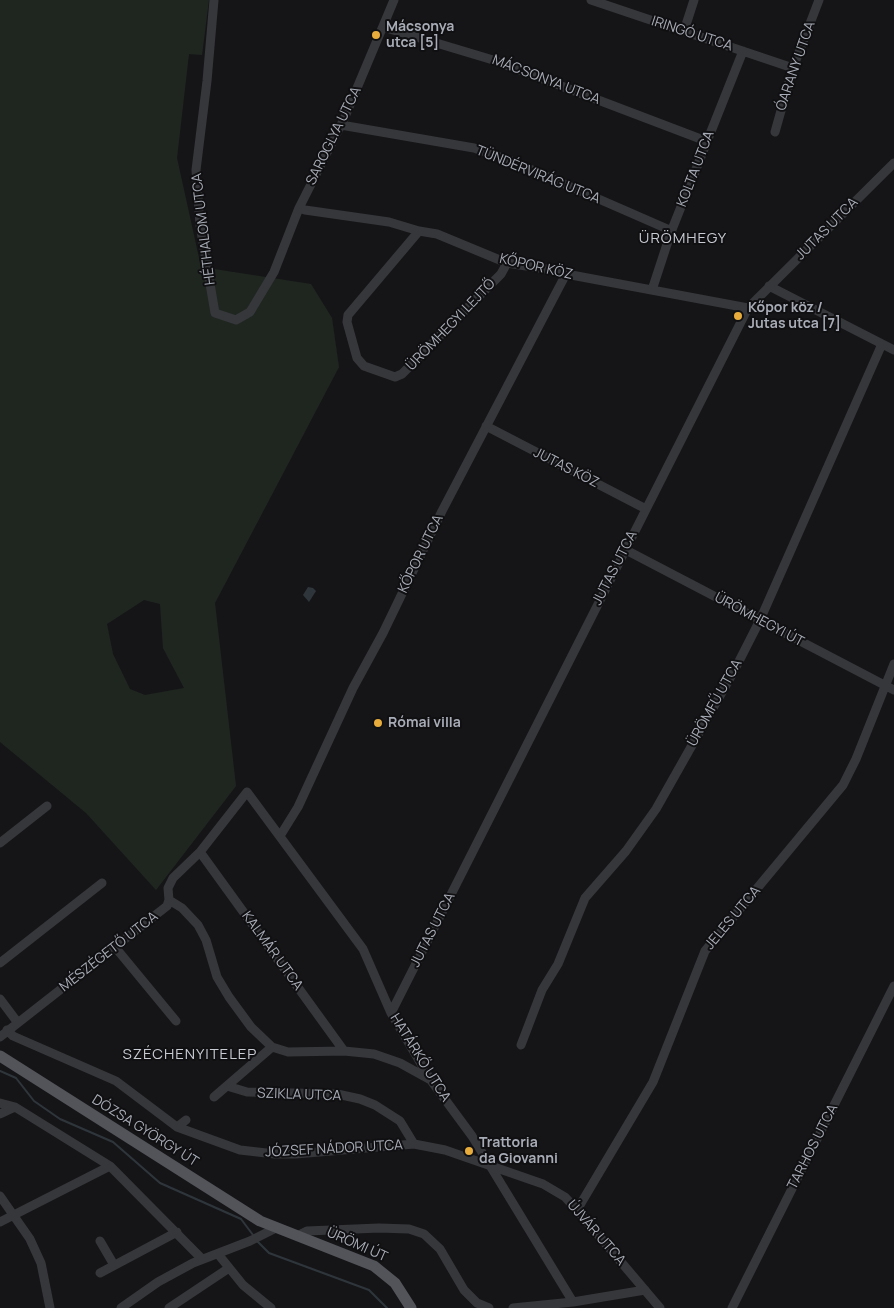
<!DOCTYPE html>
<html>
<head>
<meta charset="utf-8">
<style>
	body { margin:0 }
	canvas { display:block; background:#151517 }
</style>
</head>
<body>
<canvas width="894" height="1308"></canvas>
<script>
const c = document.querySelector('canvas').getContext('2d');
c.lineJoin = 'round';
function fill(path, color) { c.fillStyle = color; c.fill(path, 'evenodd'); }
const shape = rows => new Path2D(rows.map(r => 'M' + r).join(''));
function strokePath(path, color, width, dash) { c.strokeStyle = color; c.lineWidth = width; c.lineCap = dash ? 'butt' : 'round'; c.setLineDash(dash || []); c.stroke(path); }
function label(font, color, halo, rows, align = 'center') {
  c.font = font + ' Manrope,sans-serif'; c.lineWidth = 4; c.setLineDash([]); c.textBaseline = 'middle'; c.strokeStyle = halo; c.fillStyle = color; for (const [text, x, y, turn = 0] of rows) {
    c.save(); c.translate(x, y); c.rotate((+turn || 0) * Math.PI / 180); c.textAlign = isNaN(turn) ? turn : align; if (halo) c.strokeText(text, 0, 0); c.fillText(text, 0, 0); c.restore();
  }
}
fill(shape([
	[0,0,209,0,202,55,189,54,177,158,201,267,311,284,332,318,339,367,215,603,236,786,156,890,86,813,0,742],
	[144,600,160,604,163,648,184,688,145,695,130,689,113,654,107,624]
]), '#1f2620');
fill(shape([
	[308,587,313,588,316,591,309,602,303,595]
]), '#2e363c');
strokePath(shape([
	[0,1071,16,1078,34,1101,60,1119,113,1142,160,1183,241,1219,253,1235],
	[257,1241,269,1253,369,1290,387,1308]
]), '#2e363c', 2);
strokePath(shape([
	[214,0,207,81,196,170,200,225,215,313,236,320,250,312,274,272,299,208,344,119,394,0],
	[591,0,793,68],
	[383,27,493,60,706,141],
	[684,31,694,0],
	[341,125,474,148,514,162,672,231],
	[775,132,793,68,819,0],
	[299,208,305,210,389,222,419,231,437,234,507,263,552,270,566,274,748,308],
	[419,231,348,315,347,322,357,358,364,366,395,377,402,374,501,274,507,263],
	[769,286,894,350],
	[652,290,671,232,743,51],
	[486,426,646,509],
	[624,549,894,690],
	[280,836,298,807,353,688,383,633,442,511,566,274],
	[0,843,47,806],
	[200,852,344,1051],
	[169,900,182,908,198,925,206,940,217,977,229,997,251,1027,272,1047,288,1052,344,1051,374,1054,400,1063,429,1079],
	[115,947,176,1021],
	[0,963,102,883],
	[0,999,18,1023],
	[391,1013,748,308,894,163],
	[7,1030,13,1036,116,1081,177,1127,240,1150,275,1154,295,1154,414,1144,445,1150,543,1184,565,1197,577,1210,660,1308],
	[0,1037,167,906,169,900,168,888,173,878,200,852,247,792,363,949,391,1013,430,1079,472,1136,573,1302],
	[521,1045,542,990,558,964,585,898,626,851,656,809,734,671,760,620,882,344],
	[227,1086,247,1092,337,1094,360,1099,375,1105,400,1121,414,1144],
	[214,1097,272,1047],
	[0,1103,15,1107,110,1166,202,1259],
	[0,1114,15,1107],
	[177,1127,186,1120],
	[0,1196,30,1239,41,1263,50,1308],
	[577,1210,653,1082,705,951,843,785,856,759,894,664],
	[0,1222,110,1166],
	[297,1236,307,1231,379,1228,409,1229,424,1234,440,1249,464,1290,477,1303,489,1308],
	[100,1241,114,1265],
	[218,1254,243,1285,271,1308],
	[100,1273,177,1232],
	[121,1308,158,1282,193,1263,250,1241,276,1228],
	[169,1308,229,1268],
	[513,1308,573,1302,645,1290],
	[732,1308,894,986]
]), '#36373b', 9);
strokePath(shape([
	[0,1056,260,1221,374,1266,395,1283,411,1308]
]), '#52545a', 11);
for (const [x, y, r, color] of [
	[376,35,5,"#e7ac3c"],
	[738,316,5,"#e7ac3c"],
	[378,723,5,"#e7ac3c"],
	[469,1151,5,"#e7ac3c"]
]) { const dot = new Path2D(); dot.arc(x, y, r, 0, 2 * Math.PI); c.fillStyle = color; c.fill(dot); strokePath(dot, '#101012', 2); }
label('bold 14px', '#a8acb6', '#101012', [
	["Mácsonya",386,27],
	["utca [5]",386,43],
	["Kőpor köz /",748,308],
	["Jutas utca [7]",748,324],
	["Római villa",388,723],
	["Trattoria",479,1143],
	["da Giovanni",479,1159]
], 'left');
label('14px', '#a8acb6', '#101012', [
	["IRINGÓ UTCA",692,34,18],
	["ÓARANY UTCA",796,66,-71],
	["MÁCSONYA UTCA",546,80,21],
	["SAROGLYA UTCA",334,136,-64],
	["KOLTA UTCA",696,169,-69],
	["TÜNDÉRVIRÁG UTCA",538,175,22],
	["HÉTHALOM UTCA",204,229,-97],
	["JUTAS UTCA",827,229,-45],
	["KŐPOR KÖZ",536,267,13],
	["ÜRÖMHEGYI LEJTŐ",451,325,-46],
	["JUTAS KÖZ",566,468,27],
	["KŐPOR UTCA",421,554,-64],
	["JUTAS UTCA",615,568,-63],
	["ÜRÖMHEGYI ÚT",759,620,28],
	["ÜRÖMFŰ UTCA",715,703,-61],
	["JELES UTCA",733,918,-50],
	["JUTAS UTCA",433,930,-63],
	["KALMÁR UTCA",272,951,54],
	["MÉSZÉGETŐ UTCA",109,952,-38],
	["HATÁRKŐ UTCA",420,1058,58],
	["SZIKLA UTCA",299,1095,2],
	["DÓZSA GYÖRGY ÚT",145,1131,32],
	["TARHOS UTCA",813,1147,-63],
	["JÓZSEF NÁDOR UTCA",334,1149,-3],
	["ÚJVÁR UTCA",596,1233,49],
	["ÜRÖMI ÚT",357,1245,24]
]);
c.letterSpacing = '1px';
label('15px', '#c8cbd2', '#101012', [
	["ÜRÖMHEGY",683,239],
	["SZÉCHENYITELEP",190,1055]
]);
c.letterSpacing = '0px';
</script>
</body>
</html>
